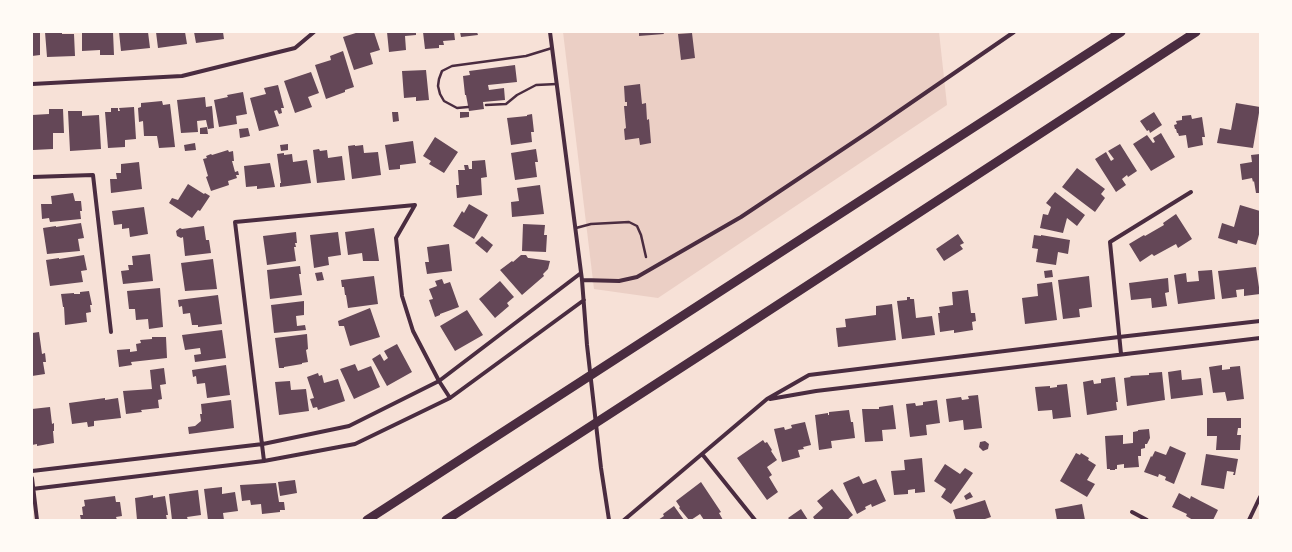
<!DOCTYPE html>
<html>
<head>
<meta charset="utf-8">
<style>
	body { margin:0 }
	#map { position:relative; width:1292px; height:552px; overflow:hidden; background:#f7e1d7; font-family:"Work Sans",sans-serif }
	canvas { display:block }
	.frame { position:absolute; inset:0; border:33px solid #fffaf5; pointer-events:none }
</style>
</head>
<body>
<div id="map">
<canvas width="1292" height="552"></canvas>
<div class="frame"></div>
</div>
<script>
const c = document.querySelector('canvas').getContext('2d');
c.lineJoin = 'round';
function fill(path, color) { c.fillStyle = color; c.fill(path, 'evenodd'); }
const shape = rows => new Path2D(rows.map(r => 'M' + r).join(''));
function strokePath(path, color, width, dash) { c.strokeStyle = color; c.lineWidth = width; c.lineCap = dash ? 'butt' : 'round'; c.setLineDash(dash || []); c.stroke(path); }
fill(shape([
	[563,32,939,32,947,105,658,298,594,289]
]), '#ebcfc5');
fill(shape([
	[32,32,40,32,40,55,32,56],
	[45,32,62,32,62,34,74,34,75,56,47,57],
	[82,32,113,32,114,55,100,55,100,50,82,51],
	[119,32,148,32,150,48,121,51],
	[156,32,185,32,187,44,158,48],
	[194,32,223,32,224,39,196,43],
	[359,32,374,32,380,50,370,53,373,64,354,70,343,37],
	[387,32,416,32,416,35,405,36,406,50,389,52],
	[423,32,454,32,455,40,443,41,444,45,439,45,439,48,425,49],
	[460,32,477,32,478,35,461,37],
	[639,32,663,32,664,34,639,36],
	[692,33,695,58,681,60,678,34],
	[343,51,354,87,345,90,345,92,326,99,315,65,331,60,330,56],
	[515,65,517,82,488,85,489,90,504,88,505,100,483,102,484,109,469,111,466,95,465,95,463,76,470,75,469,71],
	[426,70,429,100,416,101,416,97,404,98,402,71],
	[311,72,319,93,308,97,312,107,295,113,284,81],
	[640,84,642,104,646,103,647,120,649,119,651,143,640,145,639,138,625,140,624,129,626,128,624,106,627,106,627,102,625,102,624,86],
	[278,85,284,108,281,108,282,113,279,114,277,110,274,111,279,126,259,131,250,98,266,94,264,88],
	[243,92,247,114,236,116,237,124,219,127,214,100,228,97,227,95],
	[205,97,206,107,212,106,214,128,208,129,206,120,197,121,198,132,181,133,177,100],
	[162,101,163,105,170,104,175,147,159,148,157,136,144,136,143,121,139,122,138,108,141,107,141,103],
	[1236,103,1260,107,1253,148,1217,143,1220,128,1231,130],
	[134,107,136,139,125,140,125,147,108,148,105,112,111,112,111,108,118,108,118,111,120,111,119,108],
	[49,109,63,109,64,133,53,133,53,149,33,150,32,115,49,114],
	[68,111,82,111,82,116,99,115,101,149,70,151],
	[392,112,398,112,399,121,393,122],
	[460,112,469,112,469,117,460,118],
	[1154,112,1162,125,1150,133,1149,130,1147,131,1140,121],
	[532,114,534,132,531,132,532,142,511,145,507,118,527,116,527,115],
	[1191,115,1192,119,1202,117,1205,137,1202,137,1203,145,1188,148,1186,135,1179,136,1178,133,1177,133,1176,129,1175,129,1174,125,1177,124,1176,121,1182,120,1182,116],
	[207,127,208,134,200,134,200,128],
	[248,128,250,136,240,138,239,129],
	[1161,133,1175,157,1151,171,1133,144,1147,135,1153,143,1155,142,1153,138],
	[435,137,458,152,444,173,429,164,431,161,423,156],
	[413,141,416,163,400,165,400,169,389,170,385,145],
	[195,143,196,150,185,151,184,145],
	[288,144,288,150,281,151,280,145],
	[1120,144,1137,171,1128,177,1127,175,1122,179,1126,185,1116,192,1095,159,1106,152,1111,161,1114,159,1108,151],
	[355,145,355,146,363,145,364,153,378,152,381,175,352,179,348,146],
	[319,149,320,151,327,150,328,158,342,156,345,180,317,183,313,150],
	[536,149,538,162,535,162,537,177,515,180,511,153],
	[228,150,229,152,233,151,234,161,232,161,235,172,238,171,239,175,236,175,237,178,228,181,229,185,211,191,206,177,208,176,203,159,207,158,206,156,211,154,212,155],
	[284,153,284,155,292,154,293,162,307,160,311,183,280,187,280,183,281,183,277,154],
	[1260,154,1260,193,1256,193,1254,181,1253,182,1252,178,1242,180,1240,164,1252,162,1251,155],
	[485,160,487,177,481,178,482,195,457,198,456,185,459,185,458,170,465,170,464,165,468,165,469,169,472,169,472,161],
	[139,162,142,189,111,193,110,179,117,179,116,173,121,173,121,164],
	[270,163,275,187,257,189,257,186,246,187,244,166],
	[1077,168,1105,189,1101,194,1105,198,1095,212,1062,187],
	[188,184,204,194,205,193,210,196,200,211,198,210,192,218,169,203,172,198,178,200],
	[540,185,544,214,512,217,511,202,519,201,517,188],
	[1055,192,1085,215,1077,226,1067,218,1063,233,1040,228,1043,214,1048,215,1051,207,1046,203],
	[73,193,75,201,81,201,82,211,80,211,81,219,50,222,49,218,42,219,41,204,52,204,51,196],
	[469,204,488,215,474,239,453,226,462,211,464,213],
	[1240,205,1260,211,1260,231,1256,245,1238,240,1237,244,1218,238,1222,223,1234,227],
	[144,207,148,234,130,237,129,228,122,229,122,224,114,225,112,211],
	[1176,214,1192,239,1178,248,1176,244,1154,256,1152,254,1140,262,1129,244,1144,235,1145,236,1164,225,1163,223],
	[81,223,84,238,78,239,80,251,47,254,43,228,56,226,56,227],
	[523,224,545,225,544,235,547,235,546,252,522,251],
	[204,226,206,240,209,240,211,253,185,256,183,237,181,238,177,236,176,231,180,228,182,229],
	[374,228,379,261,363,261,362,253,348,255,345,232],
	[296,232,297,243,295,243,296,247,294,247,296,261,267,265,263,236],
	[338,232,341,255,328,257,329,265,314,268,310,235],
	[958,234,964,243,960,245,963,249,944,261,936,249],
	[1034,235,1041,236,1041,235,1070,240,1068,254,1058,252,1056,265,1036,262,1038,249,1032,248],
	[482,236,493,245,487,253,475,243],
	[449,244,452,271,427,274,425,262,429,262,427,247],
	[150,254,153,281,123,284,121,271,129,270,128,265,133,265,132,256],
	[84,255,87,270,81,271,83,282,50,286,46,260,59,258,59,259],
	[521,255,526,255,528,258,529,258,550,261,548,269,543,274,544,276,522,295,500,270,512,261,513,262],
	[213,259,217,289,185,291,181,263],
	[300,266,301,274,299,274,302,295,270,299,267,270],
	[1256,267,1260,294,1244,296,1244,289,1236,290,1237,297,1222,299,1218,271],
	[1052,270,1053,277,1045,278,1044,271],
	[1212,270,1215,299,1178,304,1174,275,1186,273,1187,282,1199,281,1198,271],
	[322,272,324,280,317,281,315,273],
	[374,276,378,304,348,308,346,295,345,295,344,287,342,287,341,280],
	[1089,276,1092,307,1079,309,1080,317,1063,319,1058,280],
	[1168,278,1169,292,1165,293,1167,306,1152,308,1151,298,1131,300,1129,283],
	[442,279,444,284,450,282,459,307,440,314,440,315,435,317,429,300,433,299,429,289,437,286,435,281],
	[500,281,514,297,507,303,509,306,495,318,479,299],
	[1052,282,1057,320,1025,324,1022,298,1038,296,1037,284],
	[160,288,163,327,149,329,148,319,136,320,135,309,129,309,127,291],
	[968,290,971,313,975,313,976,321,972,322,973,330,954,333,954,330,940,332,938,313,940,313,939,307,953,305,952,292],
	[89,291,92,305,90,305,91,312,86,313,87,322,65,325,64,307,63,307,61,294,74,293,74,294,80,294,80,292],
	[218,295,222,324,198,327,198,325,192,325,190,313,183,314,182,306,179,307,178,300],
	[907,297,910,297,910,299,914,299,916,318,932,316,935,335,902,339,897,301,907,300],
	[304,301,304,315,296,316,297,326,305,325,306,330,274,333,271,305],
	[892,304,896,340,838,347,836,328,846,327,845,319,876,315,876,306],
	[370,308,380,337,350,346,344,326,339,326,338,321],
	[467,310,483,335,455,351,440,326],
	[222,330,226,358,195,362,194,355,201,354,200,348,185,350,182,335],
	[39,332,42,354,45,353,46,362,43,362,45,374,32,376,32,333],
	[307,334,308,349,306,350,308,362,302,363,302,364,284,367,284,368,279,368,275,338],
	[152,337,166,337,167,358,131,362,132,365,119,367,117,350,130,349,130,352,137,351,136,344,141,343,140,340,152,339],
	[397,344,412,372,387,386,372,359,380,354,384,361,388,358,384,351],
	[355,364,358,371,371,366,380,387,354,399,340,369],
	[226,365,230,395,207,398,205,383,197,384,196,376,193,377,192,370],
	[1222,365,1222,370,1230,369,1230,367,1240,366,1244,399,1227,401,1225,392,1213,393,1209,367],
	[164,368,166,384,160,385,162,399,158,400,159,408,141,410,142,412,126,414,123,391,152,389,150,370],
	[1181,370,1182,380,1201,378,1203,395,1171,399,1168,372],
	[1162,372,1165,400,1127,406,1124,378,1131,377,1130,376,1149,375,1149,373],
	[318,373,319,376,322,375,324,383,338,379,345,401,318,410,317,407,313,408,310,399,314,398,307,377],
	[1115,377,1118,402,1116,402,1117,410,1087,415,1083,382,1093,380,1094,384,1101,383,1101,379],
	[290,381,291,390,306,389,309,411,279,415,275,382],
	[1067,384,1071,417,1053,419,1052,410,1038,411,1035,387,1050,386,1050,388,1057,387,1057,385],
	[978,395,982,428,964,430,963,420,949,422,946,399,961,397,962,400,969,399,968,396],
	[105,398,105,400,118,398,121,418,94,421,94,426,88,427,87,422,72,424,69,403],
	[231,400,234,428,189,434,188,427,195,426,201,421,200,414,202,414,201,404],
	[937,400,940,423,926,425,927,435,910,437,906,404,915,403,916,406,923,405,923,402],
	[893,405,896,429,882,430,883,441,865,442,862,409,879,409,879,407],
	[50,407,52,424,54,423,54,431,53,431,54,443,37,446,37,444,32,445,32,409],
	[849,410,851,422,853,422,855,438,831,441,832,448,819,450,815,415,828,413,828,415,829,415,829,412],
	[1207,418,1241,418,1241,428,1238,428,1237,435,1241,435,1240,450,1216,450,1217,436,1207,436],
	[805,422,811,445,803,447,804,449,798,450,800,457,782,462,774,429,784,427,785,430,792,428,791,425],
	[1149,429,1150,438,1147,444,1145,444,1145,448,1141,449,1141,456,1138,456,1139,467,1124,468,1124,464,1117,465,1117,469,1115,469,1115,470,1110,470,1110,469,1107,469,1105,436,1123,435,1123,444,1133,443,1133,432,1138,431,1138,430],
	[763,440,765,443,767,442,772,450,771,451,777,460,767,467,772,475,769,477,778,492,767,500,737,458],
	[985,441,989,444,988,449,983,451,979,447,980,442],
	[1170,446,1186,453,1174,484,1165,480,1166,477,1159,474,1158,477,1144,472,1151,456,1152,457,1155,451,1166,455],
	[1076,453,1080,455,1081,453,1089,458,1088,460,1096,465,1087,480,1095,484,1087,497,1060,481],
	[1206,454,1238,459,1235,475,1233,475,1234,472,1227,471,1224,489,1201,485],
	[922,458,925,492,915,493,915,489,908,490,908,494,894,495,891,471,905,470,904,460],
	[945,464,960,474,965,468,973,473,951,504,941,497,946,489,934,481],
	[859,476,863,484,876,479,886,501,872,507,871,504,865,507,866,509,857,514,843,483],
	[295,480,297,493,280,496,278,482],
	[701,482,721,512,719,513,723,520,704,520,700,514,691,520,689,520,679,508,680,507,676,501],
	[276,483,279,502,284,502,285,510,280,510,280,512,262,514,261,504,251,505,250,500,242,501,240,485],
	[222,487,222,494,235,492,238,511,223,513,224,520,208,520,204,489],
	[832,489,853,515,847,520,815,520,813,517,823,508,817,501],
	[198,490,201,515,187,517,188,520,172,520,169,494],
	[970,492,973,497,966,500,964,496],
	[1179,493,1190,499,1191,496,1218,510,1213,520,1193,520,1186,516,1187,514,1172,507],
	[153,495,153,498,165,496,168,515,166,515,167,520,137,520,135,498],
	[115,496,116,502,120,502,122,516,116,517,117,520,81,520,80,515,83,515,82,507,85,506,84,500],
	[985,500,991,517,982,520,956,520,953,510],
	[1082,504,1085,520,1057,520,1055,509],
	[674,506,684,520,658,520,664,516,663,514],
	[801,509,808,520,790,520,788,518]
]), '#644757');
strokePath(shape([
	[486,105,506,104,517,95,536,85,557,84],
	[468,107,457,108,444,101,440,94,438,86,439,79,442,71,452,66,526,56,552,48],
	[576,228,591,224,629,222,637,226,641,235,646,257]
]), '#4a2c40', 2.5);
strokePath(shape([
	[550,32,582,280,587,345,601,468,609,520],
	[32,84,182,76,295,48,314,32],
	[32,177,93,175,111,332],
	[582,280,619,281,637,277,741,217,870,131,1014,32],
	[1121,354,1110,242,1191,192],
	[770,399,816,391,1260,338],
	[702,454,755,520],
	[264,461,235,222,415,205,396,238,402,296,413,331,439,381,450,398],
	[32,471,263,444,349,426,439,381,581,273],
	[32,478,37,520],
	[32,489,264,461,355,444,450,398,584,300],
	[1132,512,1147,520],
	[624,520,767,399,809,375,1119,337,1260,321],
	[1249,520,1260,497]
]), '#4a2c40', 4);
strokePath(shape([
	[367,520,1121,32],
	[446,520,730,336,1196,32]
]), '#4a2c40', 9);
</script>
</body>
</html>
